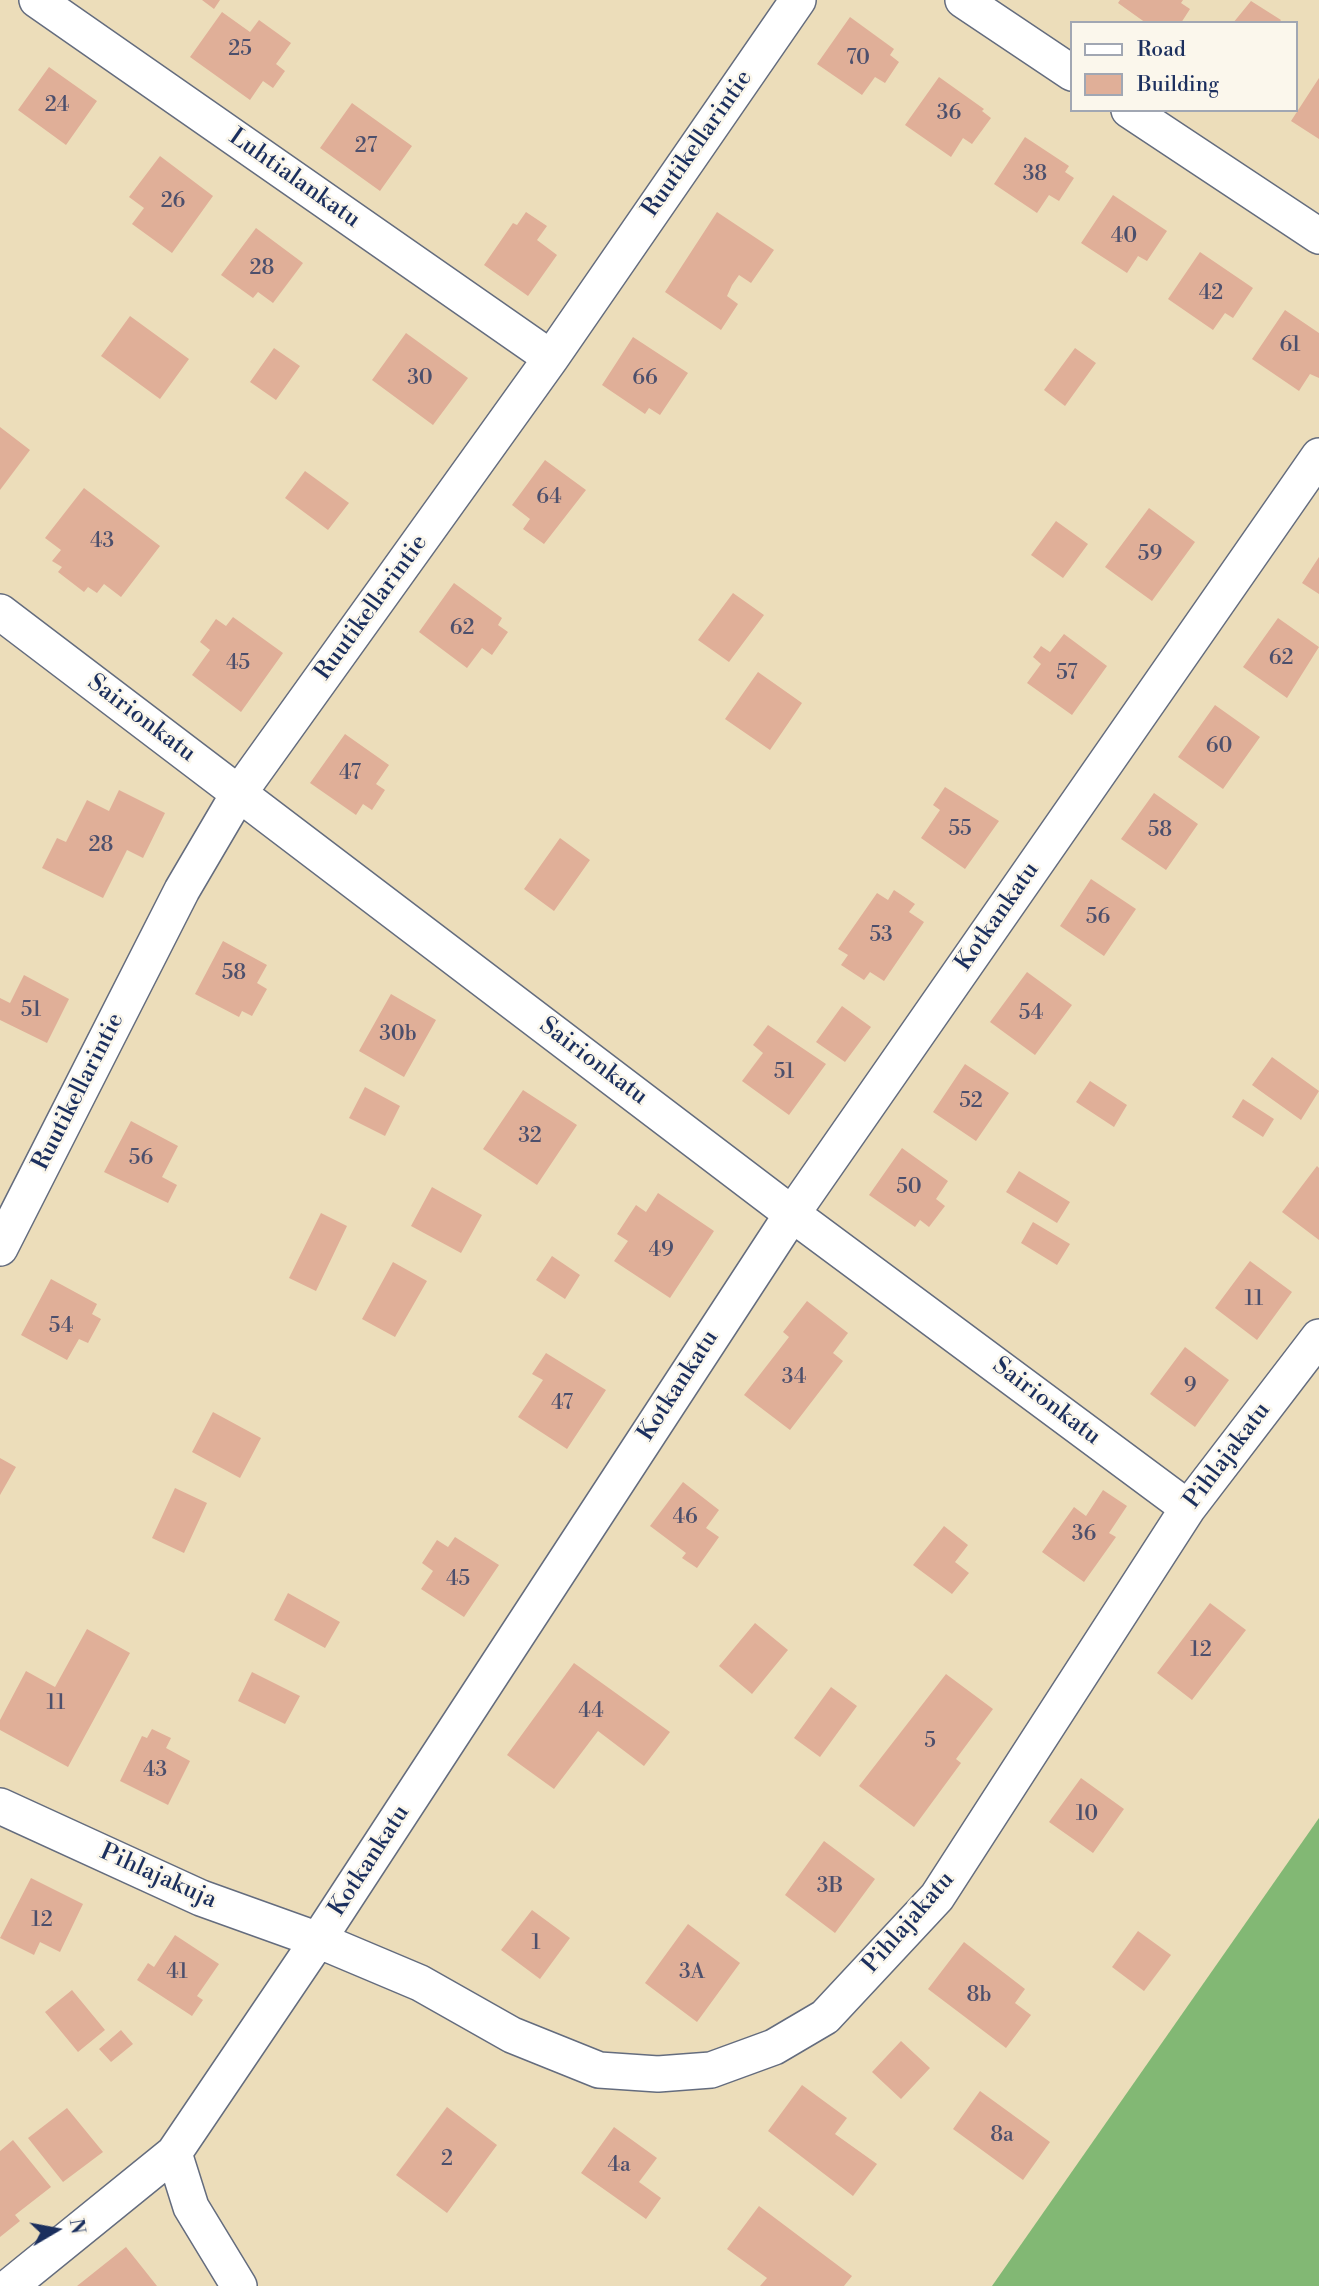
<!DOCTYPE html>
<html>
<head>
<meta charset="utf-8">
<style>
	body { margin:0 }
	#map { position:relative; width:1319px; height:2286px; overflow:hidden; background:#ecddba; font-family:"Libre Bodoni",serif }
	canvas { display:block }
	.legend { position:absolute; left:1070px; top:21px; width:228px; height:91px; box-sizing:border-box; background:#fbf7ec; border:2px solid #a1a7b3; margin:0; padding:9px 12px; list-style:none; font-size:21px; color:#1b2f5e }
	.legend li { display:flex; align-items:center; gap:14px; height:35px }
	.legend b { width:35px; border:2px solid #a1a7b3 }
	.north { position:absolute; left:21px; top:2195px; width:70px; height:70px; -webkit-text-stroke:5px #fbf7ec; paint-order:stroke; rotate:80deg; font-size:19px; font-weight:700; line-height:28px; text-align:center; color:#1b2f5e }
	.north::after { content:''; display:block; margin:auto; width:24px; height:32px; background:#1b2f5e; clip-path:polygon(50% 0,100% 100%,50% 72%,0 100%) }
</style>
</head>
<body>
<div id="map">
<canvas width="1319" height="2286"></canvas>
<ul class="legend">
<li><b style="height:9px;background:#fff"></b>Road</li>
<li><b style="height:19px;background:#e0af98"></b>Building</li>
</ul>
<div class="north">N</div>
</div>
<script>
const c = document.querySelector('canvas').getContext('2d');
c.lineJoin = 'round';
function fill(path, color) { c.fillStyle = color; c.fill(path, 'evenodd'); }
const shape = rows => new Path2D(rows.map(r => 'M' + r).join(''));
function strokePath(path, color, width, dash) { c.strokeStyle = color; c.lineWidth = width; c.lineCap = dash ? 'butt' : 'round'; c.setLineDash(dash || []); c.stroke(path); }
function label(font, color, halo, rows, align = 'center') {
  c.font = font + ' "Libre Bodoni",serif'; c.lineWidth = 5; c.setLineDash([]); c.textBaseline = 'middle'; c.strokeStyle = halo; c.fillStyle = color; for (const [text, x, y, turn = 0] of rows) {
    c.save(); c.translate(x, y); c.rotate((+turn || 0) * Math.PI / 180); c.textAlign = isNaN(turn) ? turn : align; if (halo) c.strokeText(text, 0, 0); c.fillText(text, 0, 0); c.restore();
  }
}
fill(shape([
	[1319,1818,1319,2286,992,2286]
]), '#82b874');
fill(shape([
	[202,0,220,0,214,9],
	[1120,0,1183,0,1181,3,1190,9,1181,23,1146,23,1118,3],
	[1251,1,1281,20,1279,23,1233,23],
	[222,12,250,32,259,20,291,43,276,64,285,71,273,88,263,81,250,100,190,57],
	[850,17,894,49,890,55,899,62,885,83,875,77,862,95,817,64],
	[49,67,97,101,66,145,18,110],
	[939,77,984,109,982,111,991,118,972,144,963,138,951,157,905,125],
	[1319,78,1319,139,1291,121],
	[352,103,412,146,380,191,320,148],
	[1025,137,1069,166,1065,172,1074,178,1059,201,1049,195,1037,213,994,184],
	[160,156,213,196,172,253,132,224,144,208,129,197],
	[1113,195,1167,231,1147,261,1138,256,1127,273,1081,243],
	[526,212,547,226,537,240,557,255,528,296,484,265,513,223,517,225],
	[717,212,774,250,751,283,739,275,732,285,727,296,738,304,721,330,665,292],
	[256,228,303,263,273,303,258,292,253,298,221,275],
	[1200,252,1253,288,1233,318,1225,313,1213,330,1168,299],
	[1285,310,1319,333,1319,378,1310,374,1299,391,1252,359],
	[130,316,189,359,160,399,101,356],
	[406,333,468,378,433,425,372,380],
	[633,337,688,373,660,415,649,408,645,414,602,385],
	[274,348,300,366,276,400,250,382],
	[1075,348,1096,363,1065,406,1044,390],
	[0,427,30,450,0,490],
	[545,460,586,490,544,544,523,529,530,519,512,505],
	[305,471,349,503,328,530,285,498],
	[84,488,160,546,121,597,104,584,97,593,88,587,84,592,58,572,62,567,52,561,61,550,45,538],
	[1149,508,1195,542,1152,601,1105,567],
	[1056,521,1088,544,1063,578,1031,555],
	[1319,557,1319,594,1302,583],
	[454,583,502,618,498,625,508,632,492,655,482,648,467,668,419,632],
	[733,593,764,615,729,662,698,640],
	[233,617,283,653,241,712,192,675,210,650,200,642,216,619,226,626],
	[1278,618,1319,647,1287,698,1243,667],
	[1064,634,1107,666,1072,715,1027,683,1041,664,1033,657,1041,646,1050,652],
	[758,672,802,703,770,750,725,719],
	[1215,705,1260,737,1223,789,1178,757],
	[345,734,389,765,376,784,385,790,372,810,363,804,356,815,310,783],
	[945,787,999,821,965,869,921,838,940,810,933,805],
	[119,790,165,813,143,858,127,850,103,898,42,868,57,838,66,842,87,800,109,811],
	[1154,793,1198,824,1166,870,1121,839],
	[560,838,590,860,554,911,524,889],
	[1091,879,1136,909,1104,956,1060,926],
	[894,890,915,904,909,912,924,922,884,981,870,972,864,980,841,965,848,955,838,949,877,893,888,900],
	[223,941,267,965,257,983,267,989,252,1016,242,1011,239,1017,195,994],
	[1027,972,1072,1005,1035,1055,990,1022],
	[24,975,69,999,47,1043,0,1020,0,998,10,1003],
	[391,994,436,1020,404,1077,359,1051],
	[842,1006,871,1027,845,1062,816,1042],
	[768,1025,826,1064,789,1115,742,1081,763,1053,753,1045],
	[1272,1057,1319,1091,1301,1120,1252,1085],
	[965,1064,1009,1093,976,1141,933,1112],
	[1090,1081,1127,1105,1114,1127,1076,1102],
	[365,1087,400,1106,385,1136,349,1118],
	[523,1090,577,1125,537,1185,483,1149],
	[1243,1099,1274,1119,1263,1137,1232,1117],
	[131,1121,178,1146,162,1177,177,1185,168,1203,104,1172],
	[902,1148,948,1181,936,1199,945,1206,929,1227,920,1220,915,1227,869,1195],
	[1317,1166,1319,1168,1319,1240,1282,1212],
	[1019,1171,1070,1202,1057,1223,1006,1192],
	[432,1187,482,1215,461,1253,411,1226],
	[658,1193,714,1231,670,1298,614,1261,628,1241,617,1234,636,1205,646,1212],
	[321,1213,347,1226,316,1291,289,1278],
	[1033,1222,1070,1244,1057,1265,1021,1243],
	[552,1256,580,1275,565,1299,536,1280],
	[1250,1261,1292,1292,1257,1340,1215,1308],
	[393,1262,427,1281,395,1337,362,1319],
	[51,1279,97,1304,92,1314,101,1319,88,1343,79,1339,67,1360,21,1335],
	[807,1301,848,1333,833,1353,843,1361,790,1430,744,1395,789,1337,783,1332],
	[1185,1347,1229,1380,1195,1427,1150,1394],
	[546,1353,606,1390,567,1449,518,1417,543,1380,532,1374],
	[213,1412,261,1438,240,1478,192,1452],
	[0,1458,16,1467,0,1495],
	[683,1482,719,1510,706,1528,719,1537,697,1568,682,1558,686,1553,650,1526],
	[175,1488,207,1503,184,1553,152,1538],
	[1103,1490,1127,1506,1109,1533,1116,1537,1084,1582,1042,1552,1074,1507,1086,1516],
	[944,1526,968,1545,955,1562,969,1573,952,1594,913,1565],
	[455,1537,499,1565,464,1617,421,1589,433,1571,422,1563,437,1540,448,1547],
	[288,1593,340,1622,325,1648,274,1620],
	[1210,1603,1246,1630,1192,1700,1157,1673],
	[755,1623,788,1650,752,1694,719,1666],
	[87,1629,130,1653,68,1767,0,1730,0,1720,26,1671,55,1687],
	[574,1663,670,1732,644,1766,598,1731,554,1789,507,1755],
	[252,1672,300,1696,285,1724,238,1701],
	[946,1674,993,1709,956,1759,961,1763,914,1827,859,1786],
	[831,1687,857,1706,820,1757,794,1738],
	[152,1729,171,1738,166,1748,190,1761,168,1805,120,1781,142,1736,147,1738],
	[1081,1778,1124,1809,1093,1853,1049,1822],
	[824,1841,875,1879,835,1933,785,1895],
	[31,1878,83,1904,60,1952,40,1942,34,1955,0,1938],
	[532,1910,570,1938,540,1979,501,1950],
	[688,1924,740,1963,697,2022,645,1983],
	[1138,1931,1171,1955,1144,1991,1112,1967],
	[175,1935,219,1964,197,1996,203,2000,192,2016,137,1980,148,1963,154,1967],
	[964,1942,1025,1989,1015,2003,1031,2015,1006,2048,928,1989],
	[72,1990,105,2030,78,2052,45,2012],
	[121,2030,133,2044,111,2062,99,2049],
	[901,2041,930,2068,901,2099,872,2072],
	[802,2085,847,2118,835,2134,877,2164,853,2196,768,2131],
	[980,2091,1050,2142,1023,2180,953,2129],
	[447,2107,497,2145,447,2213,396,2175],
	[67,2108,103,2152,63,2182,28,2138],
	[614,2127,657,2158,639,2182,661,2198,646,2219,581,2173],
	[13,2140,51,2187,15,2215,20,2221,0,2237,0,2151],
	[759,2206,852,2276,844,2286,760,2286,767,2278,727,2249],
	[126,2247,157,2286,77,2286]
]), '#e0af98');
const minor = shape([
	[37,0,551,358],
	[963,0,1072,73],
	[1129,110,1319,236],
	[0,612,792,1214,1188,1508],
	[0,1248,182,890,239,793,551,358,798,0],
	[0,1806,201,1898,318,1940,420,1983,512,2035,599,2070,658,2074,711,2070,774,2047,825,2017,937,1897,1188,1508,1319,1337],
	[174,2153,191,2207,239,2286],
	[10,2286,174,2153,318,1940,792,1214,1319,456]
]);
strokePath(minor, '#646c7e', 38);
strokePath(minor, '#fff', 35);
label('21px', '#4c4f6c', null, [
	["25",240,50],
	["70",858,59],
	["24",57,106],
	["36",949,114],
	["27",366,147],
	["38",1035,175],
	["26",173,202],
	["40",1124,237],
	["28",262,269],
	["42",1211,294],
	["61",1290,346],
	["30",420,379],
	["66",645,379],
	["64",549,498],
	["43",102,542],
	["59",1150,555],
	["62",462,629],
	["62",1281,659],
	["45",238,664],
	["57",1067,674],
	["60",1219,747],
	["47",350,774],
	["55",960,830],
	["58",1160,831],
	["28",101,846],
	["56",1098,918],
	["53",881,936],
	["58",234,974],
	["51",31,1011],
	["54",1031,1014],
	["30b",398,1035],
	["51",784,1073],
	["52",971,1102],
	["32",530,1137],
	["56",141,1159],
	["50",909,1188],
	["49",661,1251],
	["11",1254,1300],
	["54",61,1327],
	["34",794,1378],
	["9",1190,1387],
	["47",562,1404],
	["46",685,1518],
	["36",1084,1535],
	["45",458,1580],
	["12",1201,1651],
	["11",56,1704],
	["44",591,1712],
	["5",930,1742],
	["43",155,1771],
	["10",1087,1815],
	["3B",830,1887],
	["12",42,1921],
	["1",536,1944],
	["41",177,1973],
	["3A",692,1973],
	["8b",979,1996],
	["8a",1002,2136],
	["2",447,2160],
	["4a",619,2166]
]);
label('24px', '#1b2f5e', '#fbf7ec', [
	["Ruutikellarintie",698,144,-55],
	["Luhtialankatu",294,179,35],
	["Ruutikellarintie",372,608,-54],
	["Sairionkatu",141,719,37],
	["Kotkankatu",998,917,-55],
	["Sairionkatu",593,1062,37],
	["Ruutikellarintie",79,1092,-63],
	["Kotkankatu",679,1386,-57],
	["Sairionkatu",1046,1402,37],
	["Pihlajakatu",1228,1456,-53],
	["Kotkankatu",370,1861,-57],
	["Pihlajakuja",158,1877,24],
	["Pihlajakatu",909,1923,-49]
]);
</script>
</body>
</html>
